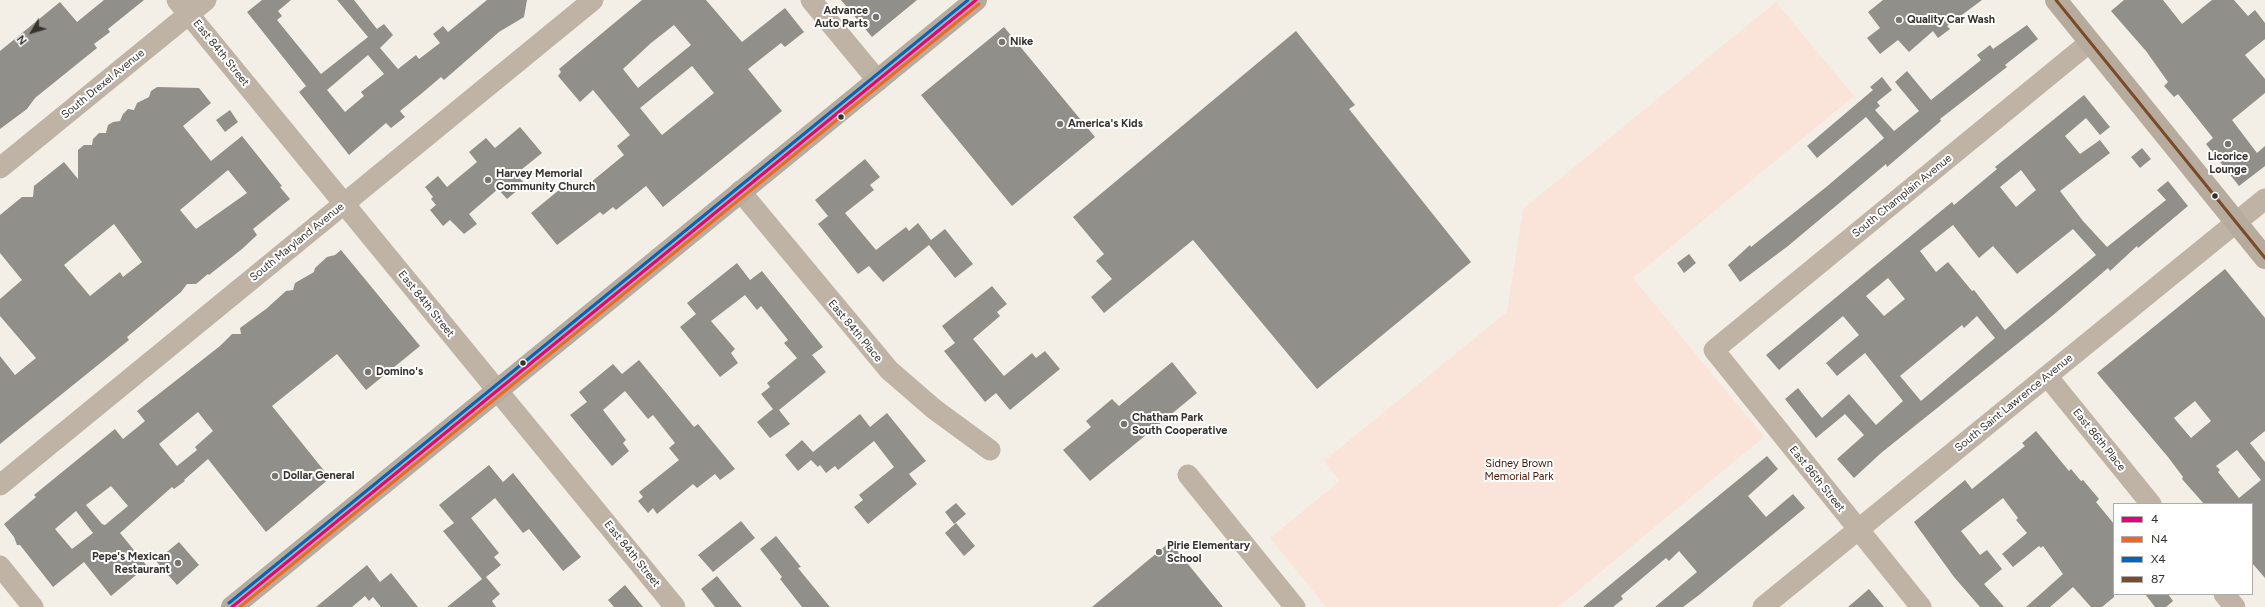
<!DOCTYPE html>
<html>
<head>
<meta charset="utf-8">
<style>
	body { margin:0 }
	#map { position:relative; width:2265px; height:607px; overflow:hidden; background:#f3efe7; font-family:Figtree,sans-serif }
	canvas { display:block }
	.legend { position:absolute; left:2113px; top:503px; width:140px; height:92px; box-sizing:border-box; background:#fff; border:1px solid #afadab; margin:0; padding:5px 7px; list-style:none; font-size:12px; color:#36332e }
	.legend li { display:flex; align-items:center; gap:8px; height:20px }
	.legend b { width:20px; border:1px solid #afadab }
	.north { position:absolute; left:12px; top:12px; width:40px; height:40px; -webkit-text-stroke:3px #fff; paint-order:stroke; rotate:232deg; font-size:11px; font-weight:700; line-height:16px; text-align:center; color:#36332e }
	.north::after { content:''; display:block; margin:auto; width:14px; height:18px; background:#36332e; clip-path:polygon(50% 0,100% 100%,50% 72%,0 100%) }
</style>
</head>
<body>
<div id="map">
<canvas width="2265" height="607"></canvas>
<ul class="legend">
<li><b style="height:5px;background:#e5007d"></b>4</li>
<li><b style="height:5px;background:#f26522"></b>N4</li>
<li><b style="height:5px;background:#0065bd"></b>X4</li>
<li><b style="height:5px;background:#7a4b2a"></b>87</li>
</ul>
<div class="north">N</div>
</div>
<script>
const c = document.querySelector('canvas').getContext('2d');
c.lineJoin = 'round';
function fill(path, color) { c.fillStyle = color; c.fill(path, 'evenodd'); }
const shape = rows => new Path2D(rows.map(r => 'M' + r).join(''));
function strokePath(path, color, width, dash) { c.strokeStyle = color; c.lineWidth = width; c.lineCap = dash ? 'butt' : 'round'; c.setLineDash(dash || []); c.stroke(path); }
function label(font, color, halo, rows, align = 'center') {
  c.font = font + ' Figtree,sans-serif'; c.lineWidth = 4; c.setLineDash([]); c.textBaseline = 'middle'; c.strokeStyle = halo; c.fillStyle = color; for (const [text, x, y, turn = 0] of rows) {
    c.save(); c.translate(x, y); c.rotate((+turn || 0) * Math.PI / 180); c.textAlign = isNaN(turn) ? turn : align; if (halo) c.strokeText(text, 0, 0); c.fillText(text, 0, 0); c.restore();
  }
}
fill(shape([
	[1776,2,1854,96,1633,278,1764,437,1558,607,1326,607,1270,538,1340,481,1324,461,1507,312,1523,209]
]), '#fae3d8');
fill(shape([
	[104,0,144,0,108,29,110,32,94,44,97,48,35,98,27,109,0,129,0,51,60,2,77,22],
	[262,0,291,0,278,11,282,16,277,20,321,74,368,37,337,0,354,0,377,29,384,24,393,35,380,48,398,69,416,55,419,59,440,43,433,34,443,26,448,32,487,0,527,0,524,17,499,32,444,80,441,77,421,94,400,111,405,117,391,128,386,123,349,155,299,92,306,86,247,12],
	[368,55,384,74,361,92,364,96,345,112,327,90],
	[642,0,706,0,742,42,785,8,804,32,785,47,781,43,748,69,782,111,663,207,646,186,616,210,613,207,603,215,600,212,557,245,531,213,570,181,579,192,624,155,617,146,630,135,593,90,580,102,558,76,561,72,559,69],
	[674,25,691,45,638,88,623,69,651,43],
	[692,66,714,93,662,135,640,108],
	[841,0,917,0,872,37],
	[1883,0,1982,0,1947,26,1950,29,1938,38,1933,31,1909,52,1898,40,1880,54,1867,38,1880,28,1868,12],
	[2124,0,2163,0,2182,24,2212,0,2234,0,2248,16,2255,10,2265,23,2265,39,2245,55,2265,79,2265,93,2232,120,2257,153,2265,146,2265,166,2239,186,2206,144,2213,138,2178,94,2174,97,2164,86,2168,82,2146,51,2111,11],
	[2027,25,2038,39,2005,65,2007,67,1940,119,1941,121,1887,167,1886,164,1788,246,1740,282,1728,265,1750,245,1751,247,1825,188,1884,138,1866,117,1817,158,1807,146,1873,90,1870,87,1882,77,1892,90,1877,102,1880,106,1875,110,1894,131,1919,111,1895,82,1907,71,1931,100,1981,60,1977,55,1990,45,1993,49],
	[1004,27,1095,137,1012,206,921,95],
	[1296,31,1355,105,1349,109,1471,262,1317,389,1193,240,1104,313,1091,297,1112,279,1096,261,1104,254,1073,217],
	[157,87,199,88,211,103,183,126,211,161,242,136,282,186,280,187,290,199,253,229,257,235,242,249,209,275,208,274,196,284,187,284,181,292,127,337,129,340,0,444,0,356,15,375,36,358,0,316,0,299,22,280,0,253,0,215,22,197,33,197,34,186,64,162,78,179,78,150,84,145,92,145,93,139,99,133,106,133,108,125,113,122,120,121,123,114,128,109,134,110,137,103,149,97,151,91],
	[228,170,247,193,196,229,180,210],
	[114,224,142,262,123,277,120,272,90,296,64,265],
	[2084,95,2110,127,2100,135,2086,118,2065,136,2080,154,2100,140,2110,153,2060,191,2083,221,2107,247,2166,200,2157,190,2168,181,2188,206,2138,248,2137,246,2110,271,2108,268,2052,316,1881,453,1854,478,1837,459,1864,435,1845,414,1816,438,1785,399,1798,388,1822,418,1849,394,1876,425,1903,401,1865,353,1837,376,1826,363,1859,335,1843,316,1779,370,1766,355,1952,202,1954,205,1997,169,1995,167],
	[2021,170,2036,190,2016,207,2000,187],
	[1953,225,1979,258,1993,246,2017,274,2073,229,2096,255,2005,330,1974,290,1972,291,1948,262,1936,272,1920,251],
	[1888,278,1905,299,1884,316,1866,296],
	[1977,316,1995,338,1921,401,1900,376,1962,325,1964,328],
	[230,110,238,122,225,132,216,120],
	[520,127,542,153,516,174,525,184,507,199,498,189,469,214,477,224,464,234,450,220,443,226,430,210,436,205,431,199,433,197,425,187,438,176,447,187,477,162,469,152,486,138,495,148],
	[2142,148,2151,159,2140,168,2131,157],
	[865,159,880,177,870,185,874,190,845,213,876,250,906,227,909,231,918,223,931,240,945,229,973,264,955,278,929,245,883,282,869,266,858,274,818,224,828,216,815,200],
	[341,250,420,346,366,390,337,354,272,406,330,478,266,532,208,459,184,480,185,481,174,489,172,487,120,533,147,566,111,596,84,562,53,587,20,545,17,545,14,537,4,524,36,497,34,495,115,429,123,439,145,421,137,411,220,346,232,334,241,334,240,328,266,309,286,291,293,290,295,283,314,272,315,268,327,257,335,255],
	[198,412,213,431,195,447,197,450,177,466,159,444],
	[111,486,128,506,105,525,102,524,86,505],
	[76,511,93,533,72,549,55,529],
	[1689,254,1696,263,1684,273,1677,263],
	[737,263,750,280,762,271,823,347,812,355,826,372,779,410,790,424,770,438,757,422,773,409,761,394,770,387,767,383,797,358,784,343,788,340,761,306,757,310,745,295,711,321,735,349,731,353,738,363,720,377,680,327,696,314,687,303],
	[2225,269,2265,318,2265,431,2250,443,2265,462,2265,578,2252,563,2252,504,2204,504,2182,479,2183,477,2168,457,2097,373],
	[2195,401,2211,421,2191,438,2174,418],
	[2237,450,2261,480,2239,498,2218,472,2220,470,2216,466],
	[992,286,1007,304,997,312,1000,316,973,339,1004,376,1032,353,1036,358,1045,351,1060,369,1010,410,996,393,985,402,944,351,955,343,942,326],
	[639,360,694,427,698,424,735,469,720,480,715,474,697,488,693,484,657,514,653,508,648,513,638,501,643,497,639,492,679,460,669,448,675,443,653,415,648,419,625,391,603,410,626,440,623,443,629,451,612,466,570,415,587,402,579,392,613,364,622,374],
	[1172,362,1197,393,1090,481,1063,450,1091,427,1086,421,1112,399,1119,406],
	[887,413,926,461,909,474,917,484,868,524,854,507,863,500,859,495,894,467,874,441,838,470,835,466,826,473,820,465,818,467,811,460,798,471,785,455,802,440,813,452,860,414,870,427],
	[2036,431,2069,471,2071,469,2081,481,2083,480,2099,499,2096,502,2114,524,2114,597,2102,607,2091,607,2073,587,2050,607,2026,607,2063,574,2043,546,2041,548,2039,546,2013,567,2002,554,2027,533,2016,520,2018,518,2003,498,1961,531,1980,555,1987,550,2002,569,1984,584,2004,607,1980,607,1954,577,1914,522,1965,480,1972,489,2025,446,2022,443],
	[1767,456,1778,469,1748,496,1766,517,1793,494,1805,508,1699,595,1683,607,1655,607,1697,572,1679,551,1669,561,1666,558,1621,596,1623,599,1613,607,1583,607],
	[489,465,503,482,513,473,581,557,563,571,529,529,523,533,495,498,471,518,499,553,494,557,501,565,486,577,500,594,492,601,496,607,447,607,482,579,443,531,454,523,439,505],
	[956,503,966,514,954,524,945,512],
	[741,521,755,538,713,572,698,555],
	[956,523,975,546,964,556,945,533],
	[776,536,801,567,798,568,830,607,802,607,780,579,782,577,760,549],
	[179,542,199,565,177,585,156,561],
	[1170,542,1223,607,1092,607],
	[367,565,380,582,391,573,418,607,381,607,373,597,369,601,365,596,352,607,316,607],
	[717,576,742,607,715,607,701,589],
	[625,585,643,607,614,607,608,600],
	[1869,589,1884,607,1848,607],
	[2145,594,2168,594,2173,601,2166,607,2155,607]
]), '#918f89');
strokePath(shape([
	[177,0,675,607],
	[811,0,878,81],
	[0,168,206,0],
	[740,191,889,370,934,409,990,450],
	[2047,376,2151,504],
	[1188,475,1295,607],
	[0,485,593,0],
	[0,566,33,607],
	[2224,594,2235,607],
	[1763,607,2265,199],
	[1921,607,1714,350,2090,42]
]), '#bfb3a6', 21);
strokePath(shape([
	[2056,0,2265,258],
	[232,607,976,0]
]), '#b6ab9d', 22);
strokePath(shape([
	[232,607,976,0]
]), '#e5007d', 3);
strokePath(shape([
	[240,607,979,4]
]), '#f26522', 3);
strokePath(shape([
	[229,603,968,0]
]), '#0065bd', 3);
strokePath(shape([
	[2056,0,2265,258]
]), '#7a4b2a', 3);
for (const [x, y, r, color] of [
	[876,17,4,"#78756f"],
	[1899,20,4,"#78756f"],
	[1002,42,4,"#78756f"],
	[841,117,3.5,"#36332e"],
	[1060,124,4,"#78756f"],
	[2228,144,4,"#78756f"],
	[488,180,4,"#78756f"],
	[2215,196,3.5,"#36332e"],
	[523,363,3.5,"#36332e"],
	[368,372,4,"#78756f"],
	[1124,424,4,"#78756f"],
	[275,476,4,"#78756f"],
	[1159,552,4,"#78756f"],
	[178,563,4,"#78756f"]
]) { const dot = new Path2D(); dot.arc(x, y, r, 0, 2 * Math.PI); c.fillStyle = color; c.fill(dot); strokePath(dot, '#fff', 1.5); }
label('bold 11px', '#36332e', '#fff', [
	["Advance",868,11,"right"],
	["Auto Parts",868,24,"right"],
	["Quality Car Wash",1907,20],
	["Nike",1010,42],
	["America's Kids",1068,124],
	["Licorice",2228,157,"center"],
	["Lounge",2228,170,"center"],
	["Harvey Memorial",496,174],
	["Community Church",496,187],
	["Domino's",376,372],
	["Chatham Park",1132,418],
	["South Cooperative",1132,431],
	["Dollar General",283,476],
	["Pirie Elementary",1167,546],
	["School",1167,559],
	["Pepe's Mexican",170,557,"right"],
	["Restaurant",170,570,"right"]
], 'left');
label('11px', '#36332e', '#fff', [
	["East 84th Street",221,53,51],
	["South Drexel Avenue",103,84,-39],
	["South Champlain Avenue",1902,196,-39],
	["South Maryland Avenue",297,242,-39],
	["East 84th Street",426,304,51],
	["East 84th Place",855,331,50],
	["South Saint Lawrence Avenue",2014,403,-39],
	["East 86th Place",2099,440,51],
	["East 86th Street",1817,479,51],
	["East 84th Street",632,554,51]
]);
label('11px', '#501400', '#fff', [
	["Sidney Brown",1519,464],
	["Memorial Park",1519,477]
]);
</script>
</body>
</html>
